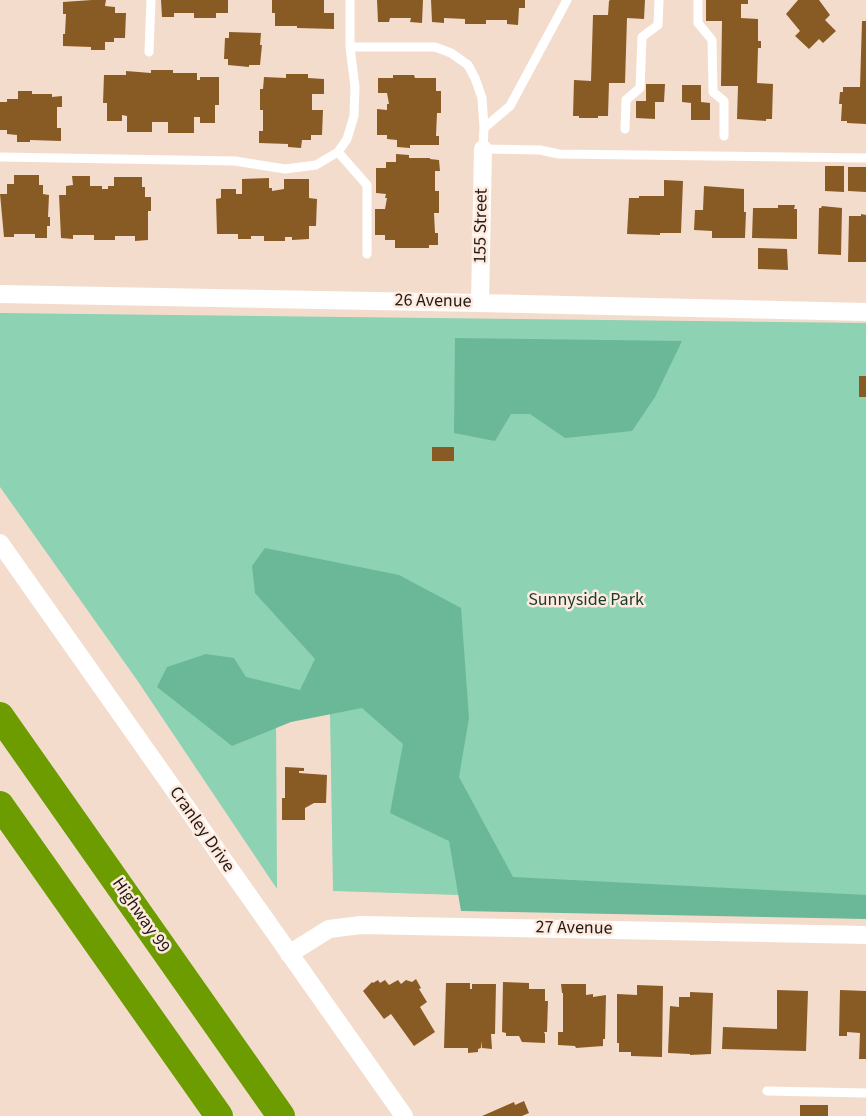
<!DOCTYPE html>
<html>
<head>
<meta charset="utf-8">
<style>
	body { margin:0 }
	canvas { display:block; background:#f4dccc }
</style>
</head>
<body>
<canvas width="866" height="1116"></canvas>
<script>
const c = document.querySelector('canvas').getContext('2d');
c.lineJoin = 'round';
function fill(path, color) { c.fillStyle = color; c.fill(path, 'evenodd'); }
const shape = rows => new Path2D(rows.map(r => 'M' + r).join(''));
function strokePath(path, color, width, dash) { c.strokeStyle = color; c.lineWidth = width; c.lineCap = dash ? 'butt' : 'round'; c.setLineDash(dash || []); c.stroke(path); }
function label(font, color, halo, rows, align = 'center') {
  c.font = font + ' "Source Sans 3",sans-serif'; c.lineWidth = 5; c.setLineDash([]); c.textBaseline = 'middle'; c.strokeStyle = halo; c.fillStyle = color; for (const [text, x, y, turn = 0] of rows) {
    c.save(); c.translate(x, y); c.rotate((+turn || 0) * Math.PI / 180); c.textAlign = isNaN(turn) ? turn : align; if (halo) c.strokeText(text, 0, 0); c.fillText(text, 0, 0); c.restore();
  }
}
fill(shape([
	[0,313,866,323,866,908,333,891,330,713,276,711,277,889,137,680,0,487]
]), '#8cd2b3');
fill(shape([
	[455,338,682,341,655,397,632,431,565,438,530,414,511,414,495,441,454,433],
	[265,548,399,575,461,608,469,718,459,777,513,877,866,895,866,919,461,911,449,841,390,813,403,744,362,708,291,722,232,746,157,687,167,667,206,654,234,658,246,677,300,690,315,659,255,593,252,566]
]), '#6ab897');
fill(shape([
	[92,0,106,0,105,6,115,7,115,13,126,13,125,38,114,38,114,42,105,42,105,50,91,50,91,47,63,46,63,34,65,34,66,14,63,14,63,2],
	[161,0,228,0,228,13,216,13,216,18,194,18,194,13,174,13,174,17,162,17],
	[272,0,324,0,324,13,334,13,334,29,297,28,297,26,275,26,275,13,272,13],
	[377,0,423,0,422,23,410,22,411,18,390,18,389,22,378,22],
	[431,0,525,0,525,8,519,8,518,25,507,24,507,20,486,20,486,24,465,24,465,19,444,18,444,23,432,22],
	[610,0,645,0,644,19,627,18,625,83,609,83,608,116,598,116,598,118,579,118,579,116,573,116,574,80,591,81,593,15,608,15,609,1],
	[706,0,748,0,748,4,741,4,741,18,758,19,758,41,761,41,761,48,758,48,757,83,773,84,772,119,766,119,766,121,737,119,738,86,721,86,722,21,706,21],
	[798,0,819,0,830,15,825,20,836,31,823,43,819,39,809,49,795,36,800,31,786,14],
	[862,21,866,21,866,124,847,123,847,121,841,121,842,104,839,104,840,92,843,92,843,87,860,87],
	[229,32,261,33,260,45,262,45,260,65,249,65,249,67,228,65,228,59,224,59,225,38,229,38],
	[151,70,173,70,173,73,197,73,197,80,200,80,200,77,219,77,219,105,215,105,215,123,200,123,200,117,194,117,194,133,168,133,168,122,152,122,152,132,127,132,127,116,122,115,122,121,107,121,107,103,103,103,104,75,126,75,126,71,151,73],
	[286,74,308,74,308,78,324,79,324,94,312,94,312,110,323,110,322,135,311,135,311,140,302,140,301,148,288,147,288,144,259,143,259,131,263,131,263,110,260,110,260,89,263,89,264,77,286,78],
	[393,75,414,75,415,78,436,78,436,91,441,91,441,113,437,113,436,136,439,136,439,145,410,145,410,148,397,147,397,140,387,139,387,135,377,135,377,109,387,110,387,104,389,104,387,93,378,93,378,78,393,78],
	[646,84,665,84,664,102,655,102,655,119,636,118,636,101,646,101],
	[682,85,701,85,701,102,710,103,710,120,691,120,691,103,682,102],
	[18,91,32,91,32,94,52,94,52,97,62,96,62,107,57,107,57,128,61,128,61,141,30,140,30,142,17,142,17,135,7,134,7,130,0,130,0,102,7,102,7,99,18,99],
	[396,154,409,155,409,158,430,158,430,159,439,160,440,171,435,171,435,191,439,191,439,213,434,213,435,233,438,233,438,245,429,245,429,248,395,248,395,240,385,240,385,235,375,235,375,209,385,209,387,198,385,198,386,194,376,193,376,168,386,168,386,162,396,162],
	[825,166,844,166,844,192,825,191],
	[848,167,866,167,866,192,848,191],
	[14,175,39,175,39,185,43,185,43,194,49,195,48,217,50,217,50,226,47,226,47,238,35,238,35,234,14,234,14,237,4,237,0,194,7,194,7,184,14,184],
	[72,176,90,176,90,186,102,186,102,189,108,189,108,186,114,186,114,177,142,177,142,187,145,187,145,197,151,197,151,211,148,211,148,240,135,241,135,236,115,236,115,240,94,240,94,235,73,235,73,239,61,238,59,195,66,195,66,186,73,185],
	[269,178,269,188,272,188,272,191,284,189,284,179,309,179,309,198,317,199,316,226,309,226,309,239,292,240,292,237,285,237,285,241,264,241,264,236,251,236,251,239,238,239,238,234,217,234,216,199,221,198,221,189,236,189,236,194,242,194,242,179],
	[664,180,683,181,681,233,660,233,660,235,627,234,629,198,639,198,639,196,664,196],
	[704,186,744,189,744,212,746,212,745,238,712,238,712,231,694,230,695,210,703,210],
	[778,205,795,205,794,209,797,209,797,239,752,238,753,208,778,208],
	[822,206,842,208,841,255,818,254,819,208,821,208],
	[861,214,866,215,866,262,848,262,849,216,861,216],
	[758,248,787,249,788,270,758,269],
	[859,376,866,376,866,397,859,397],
	[432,447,454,447,454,461,432,461],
	[285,767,304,768,304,771,299,771,299,773,327,775,326,803,314,803,305,808,305,820,282,820,282,798,285,798],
	[416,979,421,988,419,989,427,1002,420,1007,435,1032,414,1046,391,1014,384,1019,363,991,372,982,373,983,378,980,380,983,385,980,389,985,398,980,401,984,406,980,412,982],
	[503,982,529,983,529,989,545,989,545,1001,548,1001,547,1032,544,1032,545,1034,545,1043,522,1042,519,1036,506,1036,506,1033,502,1032],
	[446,983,470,983,470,989,472,989,472,984,496,984,495,1034,491,1034,492,1049,482,1048,481,1041,481,1048,478,1049,478,1052,468,1053,468,1048,444,1048],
	[561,984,586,984,586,995,593,994,593,997,606,995,605,1039,603,1039,603,1046,576,1048,575,1046,558,1045,558,1032,563,1032,563,993,562,993],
	[637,985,663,986,662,1057,631,1056,631,1052,619,1052,619,1043,617,1043,617,994,637,995],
	[777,990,808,991,806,1051,722,1049,723,1027,777,1029],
	[840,990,866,991,866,1059,859,1059,860,1033,847,1032,847,1036,839,1036],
	[690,992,713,993,711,1054,690,1055,690,1054,668,1053,670,1006,679,1007,679,997,690,997],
	[524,1101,529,1113,522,1116,482,1116,514,1102,515,1105],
	[800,1105,828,1105,828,1116,800,1116]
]), '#895b24');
strokePath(shape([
	[567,0,510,106,484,128,483,149,540,150,559,154,866,158],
	[698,0,698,23,712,40,713,92,724,101,724,136],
	[350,47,435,47,451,53,468,65,475,78,482,98,484,128],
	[149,52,151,0],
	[625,129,626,100,640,88,642,37,658,25,659,0],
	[338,152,367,185,367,254],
	[0,157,235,161,285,169,316,165,338,152,347,139,354,116,355,87,350,47,350,0],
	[767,1091,866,1093]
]), '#fff', 9);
strokePath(shape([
	[0,294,480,303,866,312],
	[480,303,483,149],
	[0,543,404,1116],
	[289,954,329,929,361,925,866,935]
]), '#fff', 18);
strokePath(shape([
	[0,716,281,1116],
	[0,805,219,1116]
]), '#6c9c00', 28);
label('18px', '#221a14', '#feeade', [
	["155 Street",482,226,-89],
	["26 Avenue",433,302,1],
	["Cranley Drive",201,830,55],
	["Highway 99",140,916,55],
	["27 Avenue",574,929,1]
]);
label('18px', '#173b2d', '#feeade', [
	["Sunnyside Park",586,601]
]);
</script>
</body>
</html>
